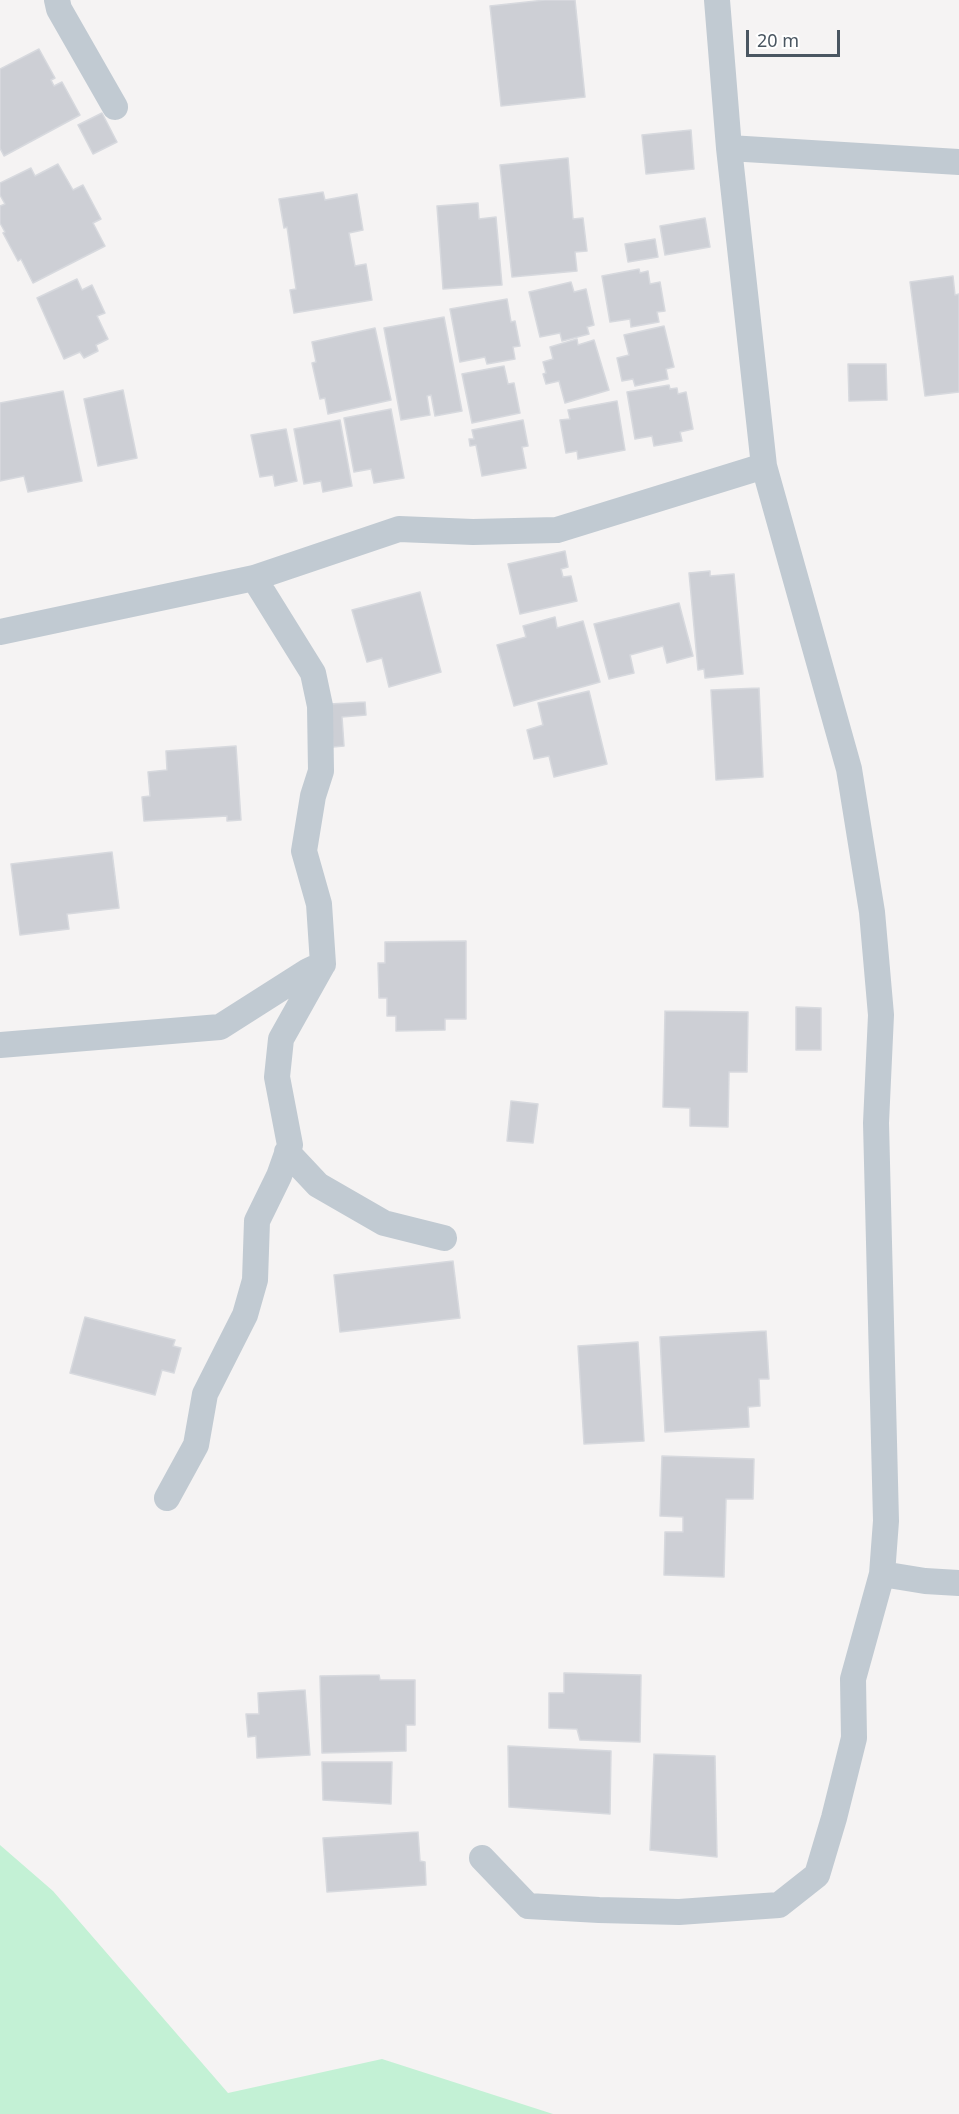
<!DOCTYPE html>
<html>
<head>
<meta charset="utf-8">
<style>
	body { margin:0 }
	#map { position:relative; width:959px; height:2114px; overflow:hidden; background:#f5f3f3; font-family:"Noto Sans",sans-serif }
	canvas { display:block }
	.scale { position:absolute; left:746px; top:30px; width:94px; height:27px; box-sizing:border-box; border:3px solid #4a5661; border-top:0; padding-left:8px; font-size:18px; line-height:21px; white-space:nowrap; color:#4a5661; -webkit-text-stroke:4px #fff; paint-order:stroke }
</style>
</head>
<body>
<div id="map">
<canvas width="959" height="2114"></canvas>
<div class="scale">20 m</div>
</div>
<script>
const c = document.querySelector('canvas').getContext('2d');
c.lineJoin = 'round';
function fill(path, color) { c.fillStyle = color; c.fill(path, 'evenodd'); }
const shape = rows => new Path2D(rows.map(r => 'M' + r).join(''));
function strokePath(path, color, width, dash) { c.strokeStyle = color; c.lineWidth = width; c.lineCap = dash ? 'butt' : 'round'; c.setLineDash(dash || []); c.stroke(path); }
fill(shape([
	[0,1845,53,1891,228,2093,382,2059,553,2114,0,2114]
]), '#c3f1d5');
const building = shape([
	[545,0,575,0,585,97,501,106,490,6,545,0],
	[39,49,55,78,51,80,54,86,62,82,80,115,4,156,0,148,0,69,39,49],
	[102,113,117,142,93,154,78,125,102,113],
	[691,130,694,169,646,174,642,135,691,130],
	[568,158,573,219,583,218,587,251,575,252,577,271,512,277,500,165,568,158],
	[58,164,73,190,83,185,101,219,93,223,105,246,33,283,21,259,18,261,3,233,5,232,0,223,0,206,5,204,0,195,0,183,31,168,35,176,58,164],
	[323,192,325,200,357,194,363,230,349,233,355,266,366,264,372,300,294,313,290,290,296,289,287,227,284,228,279,199,323,192],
	[478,203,479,219,496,217,502,285,443,289,437,206,478,203],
	[705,218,710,247,665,255,660,226,705,218],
	[655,239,658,257,628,262,625,244,655,239],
	[639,269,640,273,648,271,650,284,660,282,665,311,657,312,659,322,631,327,630,319,610,322,602,276,639,269],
	[953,276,955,295,959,294,959,392,925,396,910,282,953,276],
	[77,279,82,290,92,285,105,313,97,316,108,339,96,345,98,351,84,358,80,352,64,359,37,298,77,279],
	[571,282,574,292,586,289,594,325,587,327,589,334,562,341,560,333,540,337,529,292,571,282],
	[507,299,511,322,515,321,520,346,513,347,515,359,487,364,485,357,460,362,450,309,507,299],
	[444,317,462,411,435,416,431,395,427,396,430,415,401,420,384,328,444,317],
	[664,326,674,367,666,369,668,379,635,386,633,379,622,381,617,358,629,355,624,335,664,326],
	[375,328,391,400,328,414,325,398,320,399,312,363,316,362,312,342,375,328],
	[577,339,578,345,594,340,609,390,565,403,559,381,546,384,543,374,546,373,543,362,553,359,550,347,577,339],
	[848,364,886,364,887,400,849,401,848,364],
	[504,366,508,384,514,383,520,413,472,423,462,374,504,366],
	[669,385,670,389,677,388,678,394,686,392,693,429,680,432,682,441,654,446,652,436,635,439,627,392,669,385],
	[123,390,137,458,98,466,84,399,123,390],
	[63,391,82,481,28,492,24,476,0,481,0,403,63,391],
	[617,401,625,450,578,459,577,451,566,453,560,420,570,419,568,410,617,401],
	[391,409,404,478,374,483,371,469,354,472,344,418,391,409],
	[340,420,352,486,323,492,321,481,304,484,294,429,340,420],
	[523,420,528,446,522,447,526,468,482,476,476,445,470,446,469,439,474,439,472,430,523,420],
	[286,429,297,481,275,486,273,475,260,477,251,435,286,429],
	[565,551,568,567,561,569,563,577,571,576,577,601,520,614,508,564,565,551],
	[710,571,710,576,734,574,743,674,705,678,704,669,698,670,689,573,710,571],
	[420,592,441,672,389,687,382,658,367,662,352,610,420,592],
	[679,603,693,656,667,663,663,646,630,655,634,673,609,679,594,624,679,603],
	[555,617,557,628,583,621,600,682,514,706,497,645,526,637,523,626,555,617],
	[759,688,763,777,716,780,711,690,759,688],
	[589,691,607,764,554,777,549,756,534,759,527,730,543,725,538,703,589,691],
	[365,702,366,715,342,717,344,746,333,747,330,704,365,702],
	[236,746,241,820,227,821,227,816,144,821,142,797,150,796,148,772,167,770,166,751,236,746],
	[112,852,119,908,67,914,69,929,20,935,11,864,112,852],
	[466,941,466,1019,445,1019,445,1030,396,1031,396,1016,387,1016,387,998,379,998,378,963,385,963,385,942,466,941],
	[796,1007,821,1008,821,1050,796,1050,796,1007],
	[665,1011,748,1012,747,1072,729,1072,728,1127,690,1126,690,1108,663,1107,665,1011],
	[511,1101,538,1104,533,1143,507,1141,511,1101],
	[453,1261,460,1318,340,1332,334,1275,453,1261],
	[85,1317,175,1340,173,1346,181,1348,174,1373,162,1370,155,1395,70,1373,85,1317],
	[766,1331,769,1379,759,1379,760,1406,748,1407,749,1427,665,1432,660,1337,766,1331],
	[638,1342,644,1441,584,1444,578,1346,638,1342],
	[662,1456,754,1459,753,1499,726,1499,724,1577,664,1575,665,1532,683,1532,683,1517,660,1516,662,1456],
	[564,1673,641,1675,640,1742,580,1740,577,1729,549,1728,549,1693,564,1693,564,1673],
	[379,1675,380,1680,415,1680,415,1725,406,1725,406,1751,322,1753,320,1676,379,1675],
	[305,1690,310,1755,257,1758,256,1736,248,1737,246,1714,259,1714,258,1693,305,1690],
	[508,1746,611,1751,610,1814,509,1807,508,1746],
	[654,1754,715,1756,717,1857,650,1850,654,1754],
	[322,1762,392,1762,391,1804,323,1800,322,1762],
	[418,1832,420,1861,425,1862,426,1885,327,1892,323,1838,418,1832]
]);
fill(building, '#cdcfd5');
strokePath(building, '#d7d9de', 1.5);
strokePath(shape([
	[57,0,59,9,115,107],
	[729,148,959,162],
	[0,632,254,578,399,529,473,532,557,530,764,466],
	[0,1045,220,1027,308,971,323,964,319,904,304,851,313,796,321,771,320,706,313,673,254,578],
	[287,1152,318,1185,384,1223,444,1238],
	[167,1498,196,1445,205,1394,245,1315,255,1280,257,1221,279,1176,290,1145,277,1077,281,1039,323,964],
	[882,1574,925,1581,959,1583],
	[482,1858,528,1906,599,1910,679,1912,779,1905,817,1875,834,1818,854,1738,853,1679,882,1574,886,1521,876,1123,881,1015,872,912,849,769,764,466,729,148,717,0]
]), '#c1cad2', 26);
</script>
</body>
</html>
